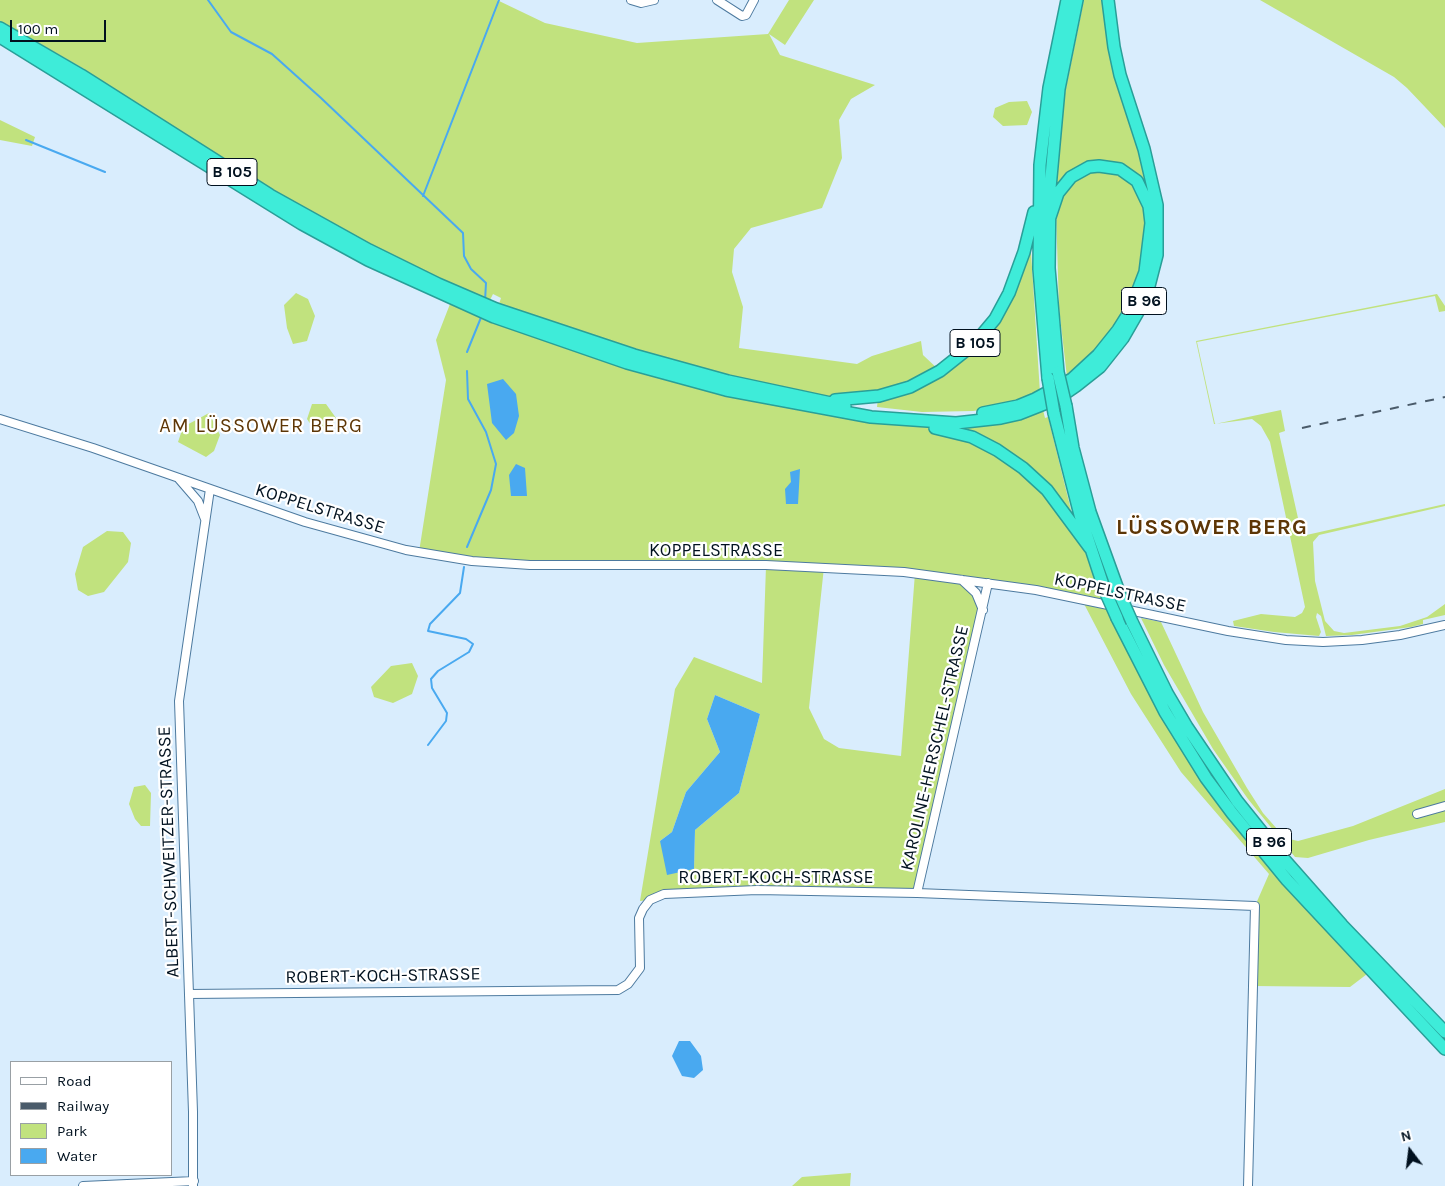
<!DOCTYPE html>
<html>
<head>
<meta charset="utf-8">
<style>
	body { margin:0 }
	#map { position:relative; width:1445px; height:1186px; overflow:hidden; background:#d9edfd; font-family:Karla,sans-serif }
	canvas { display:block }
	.legend { position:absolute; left:10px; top:1061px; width:162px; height:115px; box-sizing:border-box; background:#fff; border:1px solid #99a0a5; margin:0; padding:6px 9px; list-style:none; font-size:15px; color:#01111f }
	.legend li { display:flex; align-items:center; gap:10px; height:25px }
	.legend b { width:25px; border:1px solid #99a0a5 }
	.north { position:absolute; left:1385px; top:1126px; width:50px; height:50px; -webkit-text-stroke:4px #fff; paint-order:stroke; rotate:345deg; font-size:14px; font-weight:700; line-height:20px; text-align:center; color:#01111f }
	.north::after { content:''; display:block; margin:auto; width:18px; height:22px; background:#01111f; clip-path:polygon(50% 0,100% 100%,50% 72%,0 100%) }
	.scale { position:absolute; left:10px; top:20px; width:96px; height:22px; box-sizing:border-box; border:2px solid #01111f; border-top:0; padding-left:6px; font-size:15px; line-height:18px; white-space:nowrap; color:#01111f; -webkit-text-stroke:4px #fff; paint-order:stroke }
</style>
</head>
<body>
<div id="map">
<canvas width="1445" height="1186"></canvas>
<ul class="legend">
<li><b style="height:6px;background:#fff"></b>Road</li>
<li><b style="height:6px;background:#4a5b6a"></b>Railway</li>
<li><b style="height:14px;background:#c1e27e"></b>Park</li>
<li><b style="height:14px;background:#49a9f0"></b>Water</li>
</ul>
<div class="north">N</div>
<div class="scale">100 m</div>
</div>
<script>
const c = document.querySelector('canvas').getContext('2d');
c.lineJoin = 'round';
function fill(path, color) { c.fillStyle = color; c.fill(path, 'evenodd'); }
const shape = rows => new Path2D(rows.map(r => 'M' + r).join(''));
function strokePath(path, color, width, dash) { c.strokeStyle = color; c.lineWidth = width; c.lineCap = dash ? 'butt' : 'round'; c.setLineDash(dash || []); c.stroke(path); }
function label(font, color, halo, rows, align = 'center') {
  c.font = font + ' Karla,sans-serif'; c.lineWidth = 4.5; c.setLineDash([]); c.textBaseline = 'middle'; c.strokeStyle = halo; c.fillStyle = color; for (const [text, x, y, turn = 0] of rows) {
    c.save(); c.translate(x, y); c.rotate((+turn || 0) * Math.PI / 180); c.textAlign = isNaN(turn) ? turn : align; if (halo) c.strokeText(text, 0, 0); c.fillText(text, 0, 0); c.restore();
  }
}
fill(shape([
	[0,0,497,0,545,23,637,43,768,34,789,0,814,0,785,45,769,34,780,55,875,85,851,99,839,120,842,158,822,208,751,228,734,249,732,272,743,307,739,348,857,364,872,356,921,341,923,355,940,371,910,387,821,401,728,381,499,304,501,298,493,294,490,300,443,281,371,247,234,169,84,69,0,21],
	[1084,0,1106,0,1150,183,1146,289,1083,373,1145,282,1147,189,1103,162,1055,189,1064,98],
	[1260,0,1445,0,1445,128,1407,88,1394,77],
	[1027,101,1032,112,1027,125,1003,126,993,117,995,108,1009,102],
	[0,120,35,137,32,146,0,140],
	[1103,167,1134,181,1148,212,1137,287,1106,342,1067,377,1059,308,1056,211,1068,182],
	[1030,236,1040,393,995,408,973,411,922,412,877,407,878,398,905,391,986,334],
	[296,293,308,299,315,316,307,341,293,344,287,328,284,305],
	[1437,294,1445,306,1445,311,1439,312,1435,296,1197,342,1215,424,1281,410,1285,431,1279,433,1302,536,1445,504,1445,506,1319,535,1313,542,1315,581,1325,621,1334,631,1344,633,1400,626,1427,617,1445,604,1445,615,1423,620,1423,624,1411,627,1352,635,1326,636,1321,616,1317,613,1316,617,1321,632,1319,636,1274,632,1234,626,1233,621,1261,614,1295,617,1302,613,1305,607,1270,442,1261,426,1252,419,1214,424,1196,341],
	[450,304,487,321,494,317,582,348,954,432,1023,468,1090,548,1097,571,1206,778,1371,971,1350,987,1253,986,1255,906,1269,874,1181,772,1131,694,1082,600,963,580,976,593,983,610,917,893,665,894,650,900,640,901,675,689,694,657,762,683,766,566,551,565,419,552,446,380,436,340],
	[824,567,915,573,901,756,839,748,824,739,809,708],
	[715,695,760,714,739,793,695,830,694,869,660,841,672,832,686,792,720,752,707,719],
	[312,404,326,404,336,418,331,429,315,431,307,419],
	[1042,406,1045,418,1048,417,1072,514,1070,515,1052,491,950,424],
	[209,413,220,435,214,451,206,457,178,442,183,427],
	[107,531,123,532,131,543,128,562,104,592,88,596,78,590,75,574,83,547],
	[1141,618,1161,622,1203,712,1247,788,1263,813,1285,838,1298,841,1353,826,1445,789,1445,822,1369,840,1308,858,1295,857,1248,799,1213,749,1164,665],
	[412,663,418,676,412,694,393,703,374,697,371,687,391,666],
	[145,785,151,793,150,826,141,826,135,819,129,804,134,787],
	[851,1173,850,1186,792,1186,802,1177]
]), '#c1e27e');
fill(shape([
	[503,379,516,394,519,416,514,433,506,440,492,423,487,384],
	[516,464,525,468,527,496,511,496,509,475],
	[800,469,798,504,786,504,785,489,791,482,790,472],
	[715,695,760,714,739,793,695,830,694,869,667,875,660,841,672,832,686,792,720,752,707,719],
	[679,1041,690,1041,701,1056,703,1070,694,1078,682,1076,672,1056]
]), '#49a9f0');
strokePath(shape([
	[208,0,231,32,272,54,321,98,463,233,464,256,471,269,486,283,485,301],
	[26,140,105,172],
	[423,196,499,0],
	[467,352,482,315],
	[467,371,468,399,486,432,496,464,491,490,467,547],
	[428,745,446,721,447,713,432,688,431,679,438,671,469,652,473,644,466,639,428,631,430,624,460,593,464,567]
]), '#49a9f0', 2);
const minor = shape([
	[631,0,641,3,654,0],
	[717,0,742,16,746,15,754,0],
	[0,419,93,448,305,522,406,550,472,561,530,565,766,565,904,572,1036,590,1113,606],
	[179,479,198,501,205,519],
	[962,580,976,593,983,610],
	[1124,609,1228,631,1286,640,1323,642,1362,640,1400,635,1445,625],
	[1417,814,1445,806],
	[917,893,988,583],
	[189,994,618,990,628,984,640,968,639,918,643,909,650,900,664,894,757,890,917,893,1255,906,1248,1186],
	[83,1186,194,1181],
	[193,1186,193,1112,179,701,210,489]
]);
const highway = shape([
	[0,28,81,75,270,195,369,250,438,284,496,309,634,355,728,381,845,406],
	[0,37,302,224,368,260,494,317,627,363,726,390,871,417,956,423,1001,418,1019,414,1057,399,1076,386,1100,367,1123,338,1142,305,1149,286,1157,255,1157,205,1144,149,1120,75,1114,47,1108,0],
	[1058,372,1049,268,1050,188,1059,89,1077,0],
	[1048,378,1039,269,1040,165,1049,88,1067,0],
	[835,400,879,396,910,387,940,371,974,344,995,319,1009,293,1024,252,1034,212],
	[1066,406,1073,448,1090,512,1120,595],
	[983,413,1018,406,1035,399,1072,379,1098,355,1118,330,1130,311,1145,272,1151,223,1149,206,1137,181,1120,169,1099,166,1089,167,1071,177,1058,193,1049,220],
	[1054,413,1080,515,1105,591],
	[935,428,972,437,997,450,1023,468,1047,490,1090,548],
	[1117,618,1165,712,1206,778,1232,813,1287,880,1445,1049],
	[1132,622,1167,693,1187,727,1237,801,1282,857,1342,925,1445,1032]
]);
strokePath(minor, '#4d7a9f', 10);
strokePath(highway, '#299f98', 14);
strokePath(minor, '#fff', 8);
strokePath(highway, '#3eecd9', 11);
strokePath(shape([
	[1302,428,1445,397]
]), '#4a5b6a', 2, [9, 9]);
const highwayBridge = shape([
	[1058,372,1066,406],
	[1048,378,1054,413],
	[1105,591,1117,618],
	[1120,595,1132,622]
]);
strokePath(highwayBridge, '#299f98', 14, []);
strokePath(highwayBridge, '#3eecd9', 11);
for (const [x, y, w] of [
	[232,172,50],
	[1144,301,45],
	[975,343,50],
	[1269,842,45]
]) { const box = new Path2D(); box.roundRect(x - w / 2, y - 13.5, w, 27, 4); c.fillStyle = '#fff'; c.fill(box); strokePath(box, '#01111f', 1); }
label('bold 16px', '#01111f', null, [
	["B 105",232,172],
	["B 96",1144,301],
	["B 105",975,343],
	["B 96",1269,842]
]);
label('18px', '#01111f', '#fff', [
	["KOPPELSTRASSE",320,509,17],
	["KOPPELSTRASSE",716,551],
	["KOPPELSTRASSE",1120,593,12],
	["KAROLINE-HERSCHEL-STRASSE",935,748,-77],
	["ALBERT-SCHWEITZER-STRASSE",169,852,-92],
	["ROBERT-KOCH-STRASSE",776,878],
	["ROBERT-KOCH-STRASSE",383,976,-1]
]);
c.letterSpacing = '1px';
label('20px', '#5d3606', '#fff', [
	["AM LÜSSOWER BERG",261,426]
]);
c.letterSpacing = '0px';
c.letterSpacing = '1px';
label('bold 22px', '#5d3606', '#fff', [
	["LÜSSOWER BERG",1212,528]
]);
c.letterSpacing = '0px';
</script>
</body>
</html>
